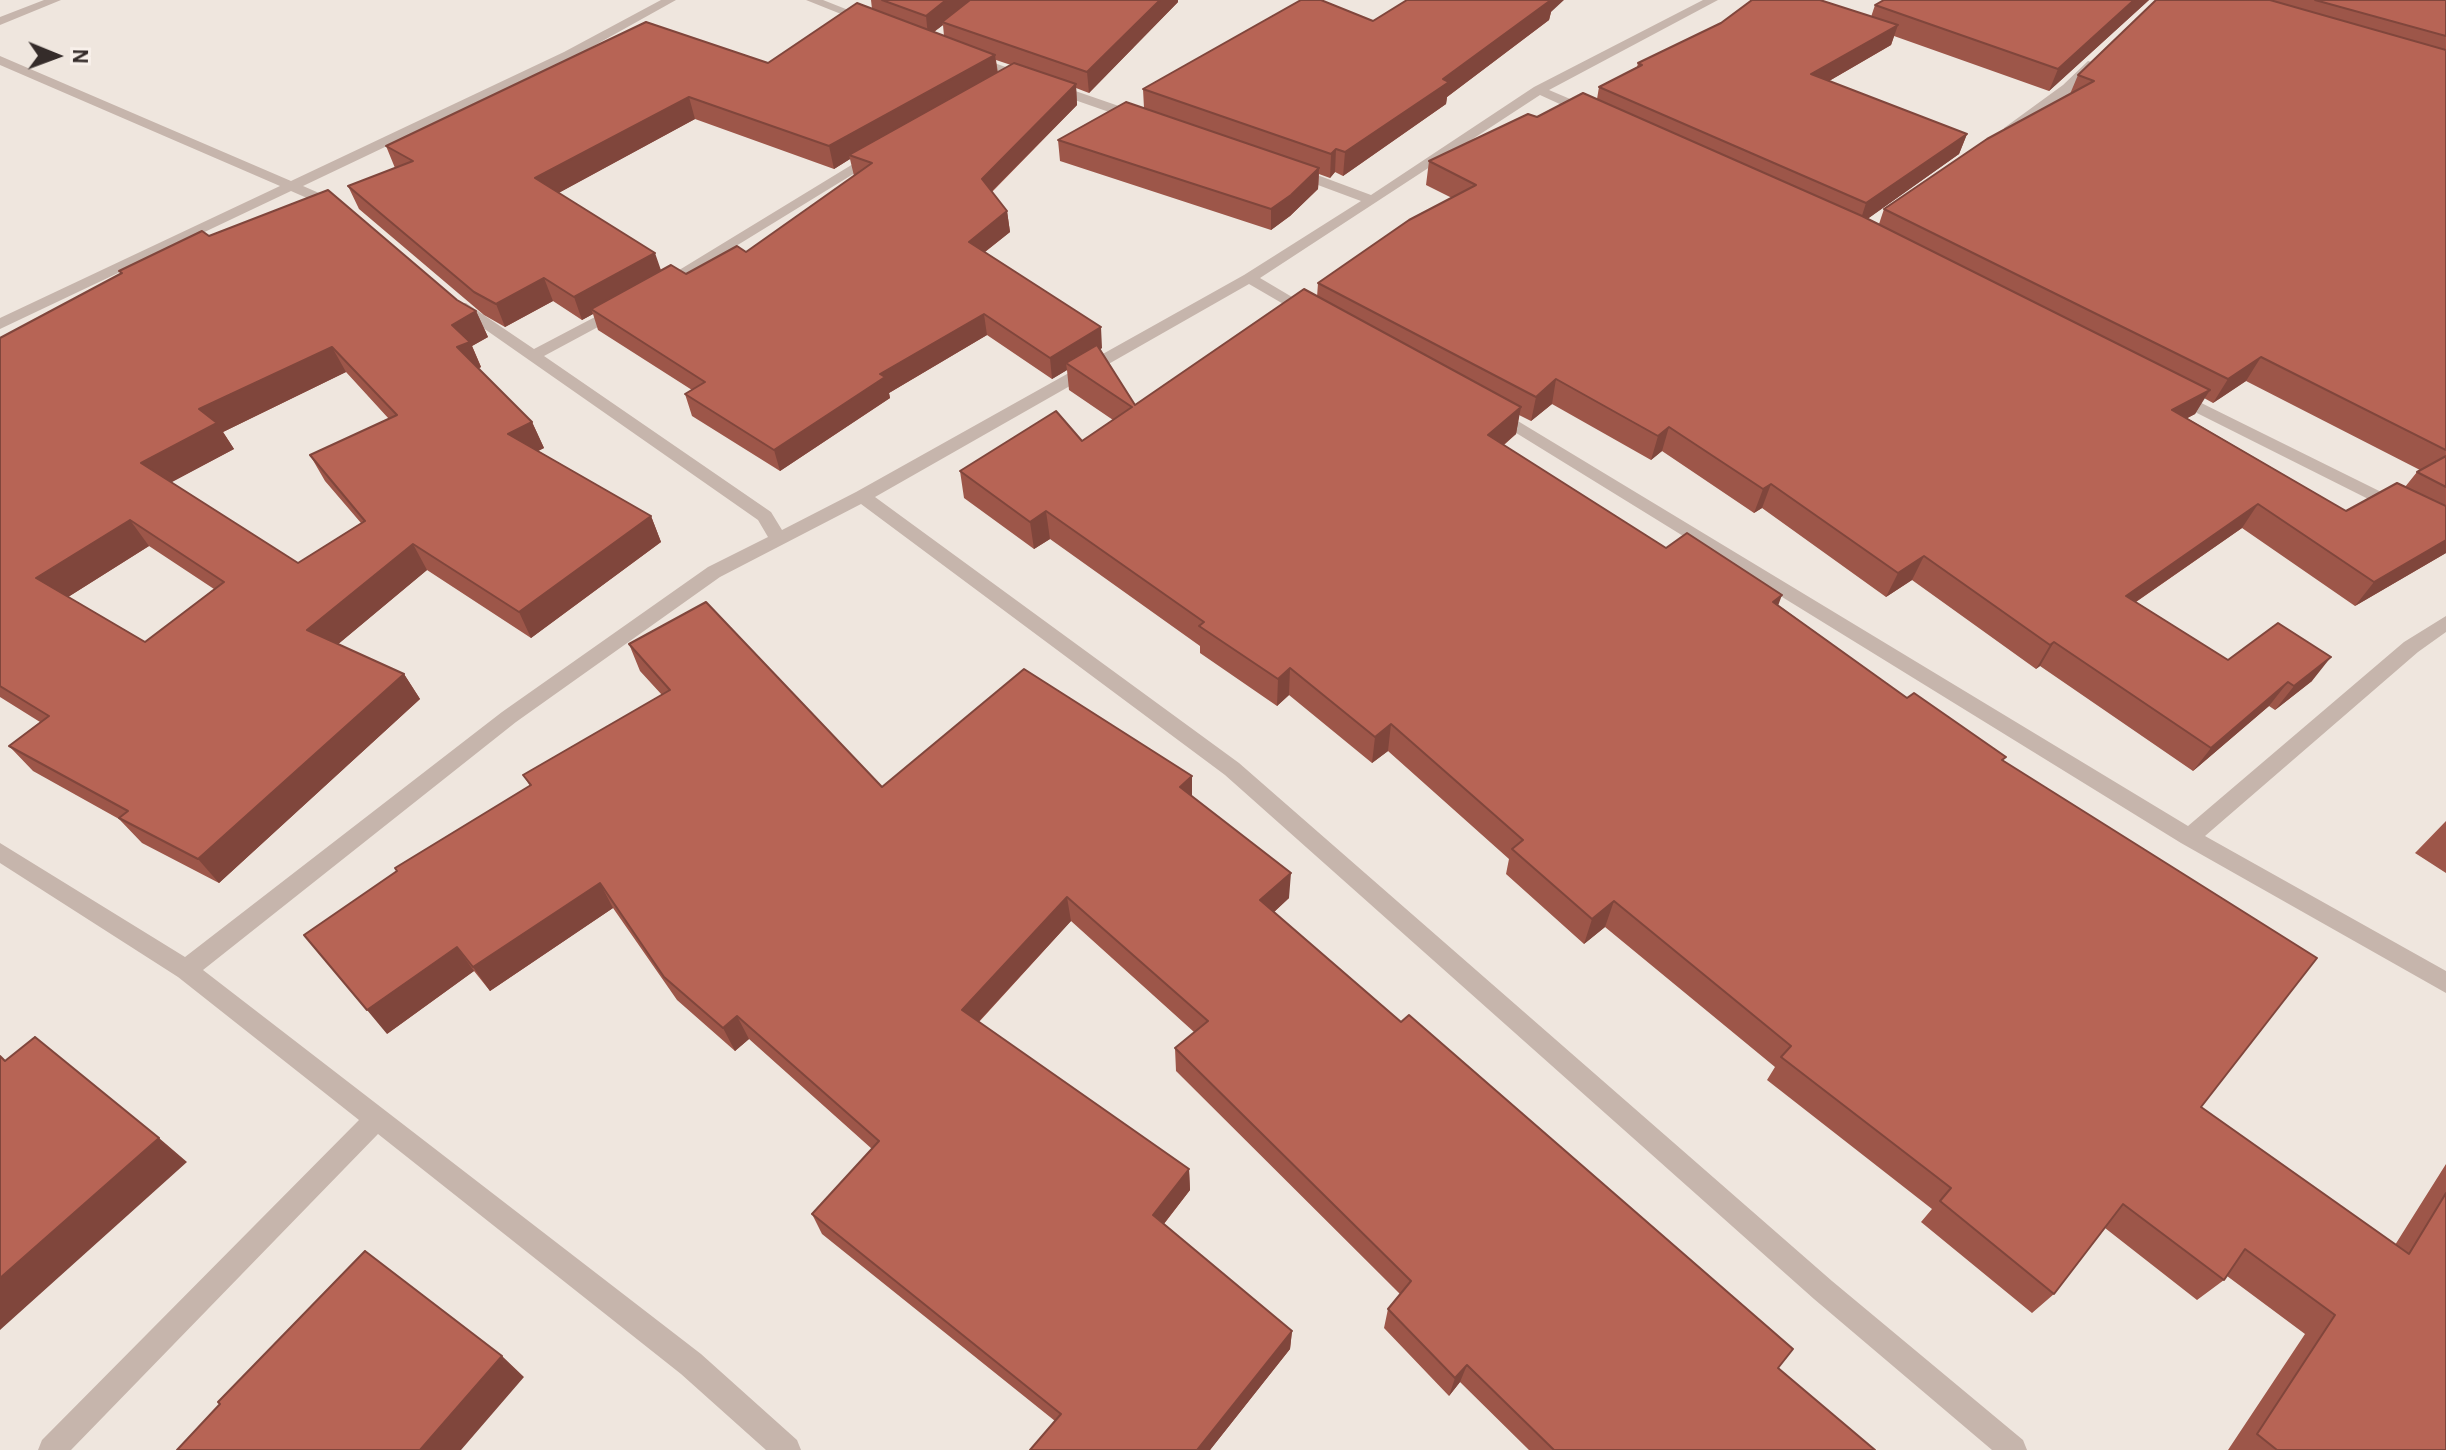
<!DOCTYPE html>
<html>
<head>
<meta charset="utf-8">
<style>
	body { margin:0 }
	#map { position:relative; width:2446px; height:1450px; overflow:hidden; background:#efe6de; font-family:"Alegreya Sans",sans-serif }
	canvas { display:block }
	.north { position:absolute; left:16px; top:16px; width:80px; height:80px; -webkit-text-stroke:6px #f8f0ea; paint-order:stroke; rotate:91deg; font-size:22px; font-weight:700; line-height:32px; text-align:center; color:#352c2a }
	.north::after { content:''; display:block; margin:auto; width:28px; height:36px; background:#352c2a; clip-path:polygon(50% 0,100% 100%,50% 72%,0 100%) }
</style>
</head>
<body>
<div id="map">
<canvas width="2446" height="1450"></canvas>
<div class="north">N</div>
</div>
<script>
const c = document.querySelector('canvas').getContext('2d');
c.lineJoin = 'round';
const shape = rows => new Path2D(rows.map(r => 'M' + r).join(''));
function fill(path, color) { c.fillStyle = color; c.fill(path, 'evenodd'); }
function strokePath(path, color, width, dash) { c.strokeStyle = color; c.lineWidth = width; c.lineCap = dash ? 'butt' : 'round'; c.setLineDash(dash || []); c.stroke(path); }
fill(shape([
	[44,0,61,0,0,25,0,17,44,0],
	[661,0,676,0,572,58,303,186,342,203,342,209,332,209,291,191,0,329,0,318,280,186,0,65,0,56,291,181,564,52,661,0],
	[806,0,823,0,876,21,866,24,806,0],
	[1703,0,1718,0,1549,90,1596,110,1596,116,1586,116,1540,95,1260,278,1314,310,1314,316,1304,316,1249,284,875,497,1239,763,1832,1281,2023,1440,2027,1450,1992,1450,1814,1299,1225,775,861,504,720,577,516,722,203,970,701,1354,797,1440,801,1450,766,1450,681,1374,378,1134,71,1450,38,1450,42,1440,359,1120,178,977,0,863,0,843,185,957,502,712,708,567,768,537,758,520,456,309,456,303,466,303,534,349,614,307,624,307,624,313,544,356,771,512,782,530,856,492,1244,275,1361,201,1291,175,1291,169,1301,169,1371,195,1534,87,1703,0],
	[971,55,1142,114,1144,117,1132,120,966,62,965,59,971,55],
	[2088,61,2099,64,2073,91,2014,134,2004,134,2004,128,2063,85,2088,61],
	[876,150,881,151,881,157,666,289,656,289,653,286,876,150],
	[2175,390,2446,524,2446,538,2169,399,2167,395,2175,390],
	[1493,406,2188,826,2404,642,2446,616,2446,632,2418,652,2205,836,2446,971,2446,993,2181,843,1487,415,1485,411,1487,407,1493,406]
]), '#c6b5ac');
fill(shape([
	[871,0,1178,0,1178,2,1089,93,1076,88,1077,105,992,192,1007,211,1010,232,985,252,1102,348,1100,349,1135,405,1317,297,1318,283,1452,198,1426,185,1429,161,1537,117,1597,99,1599,87,1637,67,1638,63,1871,17,1875,5,1884,0,2149,0,2049,91,1894,36,1891,45,1829,81,1967,134,1959,154,1867,219,1879,224,1884,209,2070,94,2078,75,2156,0,2446,0,2446,553,2355,606,2242,528,2136,602,2228,660,2312,681,2275,710,2269,706,2193,771,2040,666,2036,669,1912,580,1886,597,1762,508,1754,513,1662,451,1651,460,1552,404,1531,421,1519,415,1516,434,1504,445,1666,548,1778,605,1907,698,2004,761,2201,1107,2395,1245,2446,1164,2446,1450,2228,1450,2305,1334,2227,1276,2224,1280,2197,1300,2105,1228,2054,1294,2032,1313,1921,1222,1932,1209,1767,1080,1775,1067,1605,927,1584,944,1506,874,1509,859,1388,751,1372,763,1289,695,1277,706,1200,653,1200,646,1050,539,1034,549,964,498,960,471,1082,441,1113,420,1069,390,1067,370,1052,379,987,335,889,393,890,398,780,471,692,416,685,394,692,390,598,330,593,314,582,320,553,301,505,327,484,315,359,209,348,186,395,168,386,146,768,63,872,9],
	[943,25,944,36,934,32],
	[996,60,1011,65,998,73],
	[695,119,834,169,850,159,854,176,746,252,686,274,661,271,558,193],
	[2246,381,2420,470,2417,472,2405,487,2346,511,2187,418,2195,414,2204,398,2213,403],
	[1551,12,1549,20,1447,97,1446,104,1343,176,1335,172,1330,178,1319,174,1318,189,1290,216,1271,230,1060,161,1058,140,1144,108,1143,89,1373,21],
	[209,236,457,300,476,311,488,337,472,346,481,367,478,369,532,422,544,448,538,451,651,516,661,542,531,638,427,570,338,644,404,674,420,699,219,883,142,843,119,819,33,771,9,746,40,722,0,697,0,338,121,274,119,271],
	[346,372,389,419,310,455,325,481,361,523,298,563,171,482,234,449,223,432],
	[149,546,214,589,145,642,68,597],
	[629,644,882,787,1192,797,1289,898,1274,912,1778,1368,1875,1450,1529,1450,1460,1382,1449,1396,1384,1328,1388,1309,1400,1294,1176,1071,1175,1048,1194,1032,1071,921,979,1022,1189,1169,1190,1190,1164,1224,1292,1331,1290,1349,1210,1450,1030,1450,1055,1421,822,1234,812,1214,872,1149,749,1039,735,1051,677,1000,613,908,490,991,474,971,387,1034,530,786,523,775,662,695,640,671],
	[2446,821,2446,873,2415,853]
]), '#9d5649');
fill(shape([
	[946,0,974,0,942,22,943,25,928,36,926,16],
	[1160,0,1178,0,1178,2,1089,93,1087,72],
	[1546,0,1564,0,1551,12,1549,20,1447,97,1446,104,1343,176,1345,152,1443,79],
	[2134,0,2149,0,2049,91,2058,69],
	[1898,25,1891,45,1805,95,1811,74],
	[995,55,998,77,849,155,850,159,834,169,829,146],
	[1076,84,1077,105,984,199,982,179],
	[689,97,695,119,544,201,535,178],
	[1967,134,1959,154,1859,225,1866,203],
	[1336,149,1335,172,1330,178,1331,154],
	[1319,168,1318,189,1290,216,1271,230,1271,209],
	[1007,211,1010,232,972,262,969,242],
	[655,253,663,276,591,309,593,314,582,320,574,297],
	[544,278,553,301,505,327,496,304],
	[476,311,488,337,472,346,481,367,469,373,457,347,452,325],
	[984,314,987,335,889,393,890,398,780,471,774,450,880,374],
	[1101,327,1102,348,1072,367,1066,363,1067,370,1052,379,1050,358],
	[332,347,346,372,223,432,234,449,159,489,141,463,199,409],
	[2261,357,2246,381,2213,403,2228,379],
	[1556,379,1552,404,1531,421,1536,397],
	[2210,390,2195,414,2158,434,2172,410],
	[1521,407,1516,434,1483,462,1488,435],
	[532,422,544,448,520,460,508,434],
	[1669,427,1662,451,1651,460,1658,436],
	[1771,484,1762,508,1754,513,1763,489],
	[2258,504,2242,528,2111,619,2126,596],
	[1046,511,1050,539,1034,549,1030,522],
	[651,516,661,542,531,638,519,612],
	[130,520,149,546,57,604,36,578],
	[2446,540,2446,553,2355,606,2374,582],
	[413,544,427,570,324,656,307,630],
	[1924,556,1912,580,1886,597,1898,573],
	[1782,595,1772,622,1773,602],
	[2054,642,2040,666,2036,669,2050,645],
	[2331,657,2312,681,2275,710,2294,686],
	[1290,668,1289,695,1277,706,1278,679],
	[404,674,420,699,219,883,198,859],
	[2288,682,2269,706,2193,771,2211,748],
	[1391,724,1388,751,1372,763,1375,737],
	[1192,776,1192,802,1180,787],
	[1291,873,1289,898,1260,925,1260,900],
	[600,883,613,908,490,991,473,967],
	[1067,897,1071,921,968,1033,962,1010],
	[1614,901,1605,927,1584,944,1592,919],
	[457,947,474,971,387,1034,367,1010],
	[737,1016,749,1039,735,1051,723,1028],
	[159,1138,187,1162,0,1330,0,1278],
	[1189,1169,1190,1190,1155,1235,1153,1215],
	[1292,1331,1290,1349,1210,1450,1197,1450],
	[502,1356,524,1377,461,1450,420,1450],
	[1467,1365,1460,1382,1449,1396,1455,1378]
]), '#80463c');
const building = shape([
	[882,0,946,0,926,16,882,0],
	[970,0,1160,0,1087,72,942,22,970,0],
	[1301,0,1321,0,1373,21,1407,0,1551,0,1443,79,1449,82,1345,152,1336,149,1331,154,1143,89,1301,0],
	[1752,0,1820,0,1898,25,1811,74,1967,134,1866,203,1599,87,1642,65,1638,63,1721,23,1752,0],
	[1884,0,2134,0,2058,69,1875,5,1884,0],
	[2156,0,2270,0,2446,50,2446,450,2261,357,2228,379,1884,209,1987,139,2094,81,2078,75,2156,0],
	[2315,0,2446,0,2446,36,2315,0],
	[857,3,995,55,829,146,689,97,535,178,655,253,574,297,544,278,496,304,474,292,348,186,413,161,386,146,646,22,768,63,857,3],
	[1014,63,1076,84,982,179,1007,211,969,242,1101,327,1050,358,984,314,880,374,885,377,774,450,685,394,705,382,591,309,671,265,686,274,737,246,746,252,872,163,849,155,1014,63],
	[1583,93,1862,216,2210,390,2172,410,2346,511,2397,483,2446,506,2446,540,2374,582,2258,504,2126,596,2228,660,2278,623,2331,657,2294,686,2288,682,2211,748,2054,642,2050,645,1924,556,1898,573,1771,484,1763,489,1669,427,1658,436,1556,379,1536,397,1318,283,1409,220,1476,185,1429,161,1528,114,1537,117,1583,93],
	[1126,102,1319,168,1291,195,1271,209,1058,140,1126,102],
	[328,190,457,300,476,311,452,325,470,342,457,347,532,422,508,434,651,516,519,612,413,544,307,630,404,674,198,859,119,818,128,811,9,746,49,716,0,686,0,338,122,273,119,271,202,231,209,236,328,190],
	[332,347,397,415,310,455,365,521,298,563,141,463,217,423,199,409,332,347],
	[130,520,224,582,145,642,36,578,130,520],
	[1304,289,1521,407,1488,435,1666,548,1687,533,1782,595,1773,602,1907,698,1914,693,2006,757,2002,760,2317,958,2201,1107,2409,1254,2446,1193,2446,1450,2277,1450,2257,1434,2335,1315,2245,1249,2224,1280,2123,1204,2054,1294,1940,1201,1951,1188,1781,1057,1791,1046,1614,901,1592,919,1512,849,1523,840,1391,724,1375,737,1290,668,1278,679,1199,626,1204,622,1046,511,1030,522,960,471,1056,411,1082,441,1132,407,1066,363,1097,345,1135,405,1304,289],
	[2446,456,2446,487,2417,472,2446,456],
	[706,602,882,787,1024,669,1192,776,1180,787,1291,873,1260,900,1401,1022,1409,1015,1793,1349,1778,1368,1875,1450,1554,1450,1467,1365,1455,1378,1388,1309,1411,1281,1175,1048,1208,1021,1067,897,962,1010,1189,1169,1153,1215,1292,1331,1197,1450,1030,1450,1061,1414,812,1214,879,1141,737,1016,723,1028,664,977,600,883,473,967,457,947,367,1010,304,935,397,871,395,868,531,785,523,775,670,690,629,644,706,602],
	[35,1037,159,1138,0,1278,0,1056,5,1061,35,1037],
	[365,1251,502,1356,420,1450,177,1450,220,1404,218,1402,365,1251]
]);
fill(building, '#b76455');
strokePath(building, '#80463c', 2);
</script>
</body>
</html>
